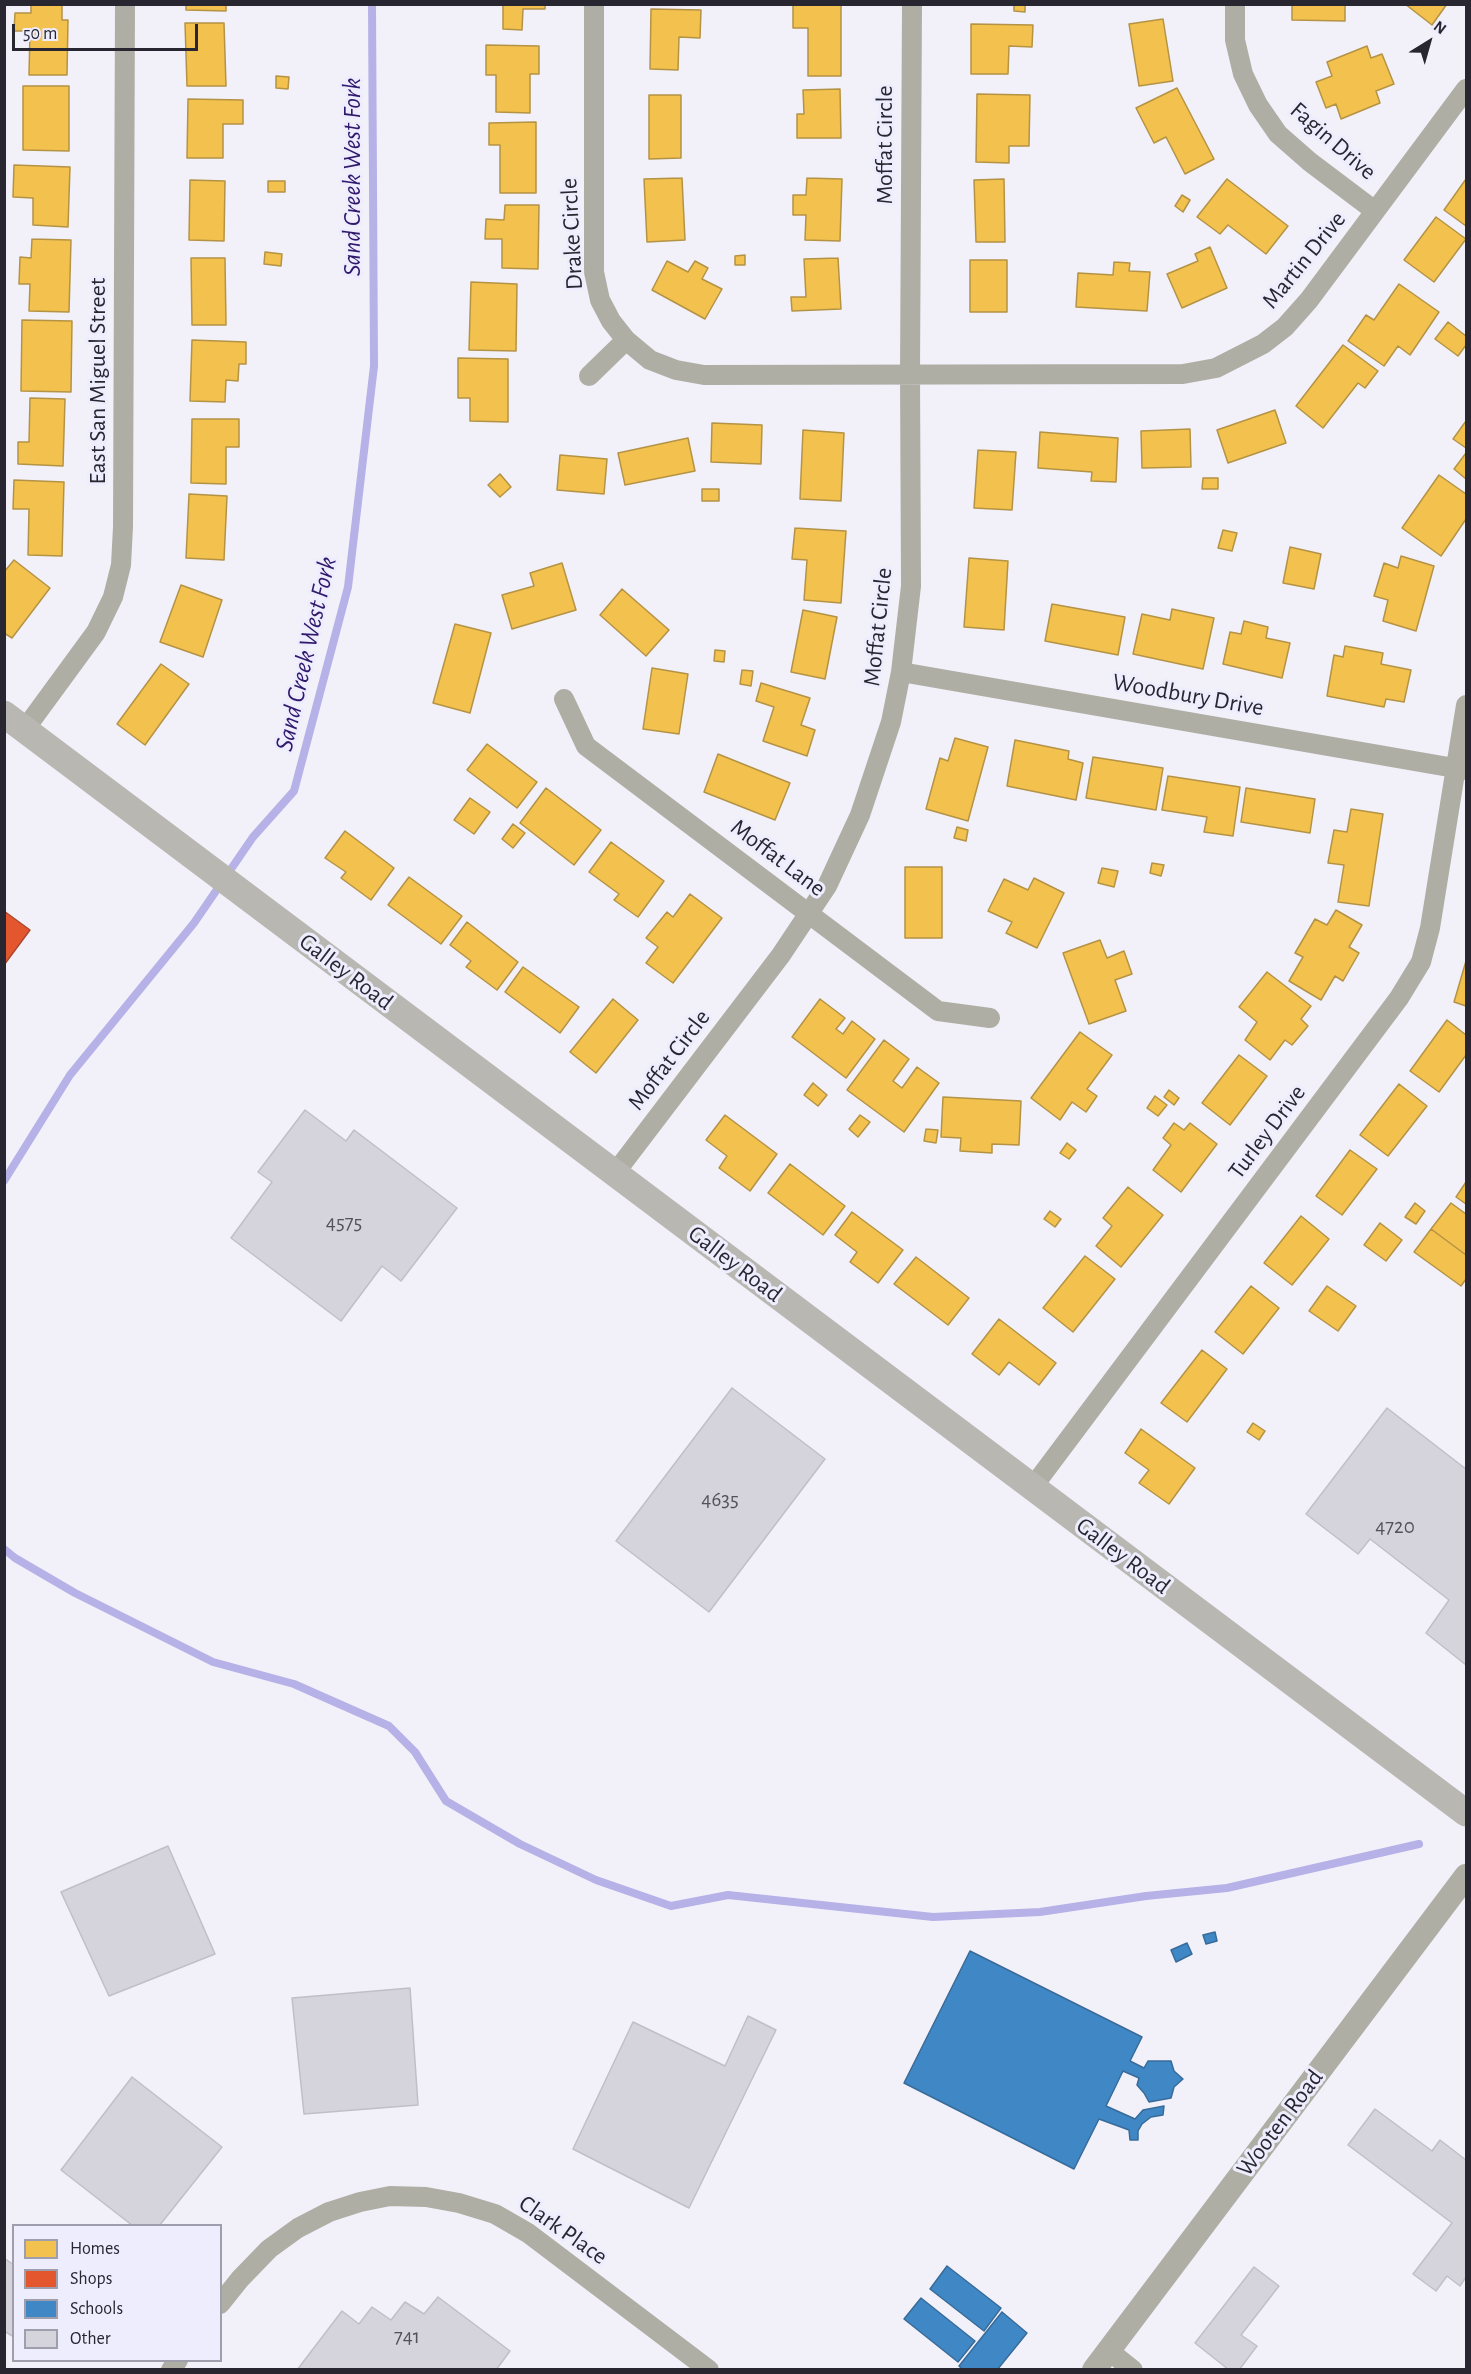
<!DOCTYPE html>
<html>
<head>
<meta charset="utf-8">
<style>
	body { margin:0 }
	#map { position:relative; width:1471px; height:2374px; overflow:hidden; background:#f2f1fa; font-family:"Alegreya Sans",sans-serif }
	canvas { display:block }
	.frame { position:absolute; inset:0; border:6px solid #282731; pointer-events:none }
	.legend { position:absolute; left:12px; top:2224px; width:210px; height:138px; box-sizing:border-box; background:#eeedfe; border:2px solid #9f9eac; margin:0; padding:8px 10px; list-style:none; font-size:18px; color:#282731 }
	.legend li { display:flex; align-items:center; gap:12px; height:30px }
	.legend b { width:30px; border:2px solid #9f9eac }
	.north { position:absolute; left:1399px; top:12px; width:60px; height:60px; -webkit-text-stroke:4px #eeedfe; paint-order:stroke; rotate:37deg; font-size:16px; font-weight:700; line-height:24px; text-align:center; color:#282731 }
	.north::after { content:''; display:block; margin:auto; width:21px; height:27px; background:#282731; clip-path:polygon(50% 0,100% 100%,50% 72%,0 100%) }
	.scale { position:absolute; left:12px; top:24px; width:186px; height:27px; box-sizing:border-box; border:3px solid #282731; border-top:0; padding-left:8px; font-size:18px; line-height:21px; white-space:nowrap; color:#282731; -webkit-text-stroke:4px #eeedfe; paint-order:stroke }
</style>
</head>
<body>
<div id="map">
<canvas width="1471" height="2374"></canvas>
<div class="frame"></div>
<ul class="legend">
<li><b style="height:16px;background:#f2c14e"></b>Homes</li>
<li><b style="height:16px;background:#e4572e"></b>Shops</li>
<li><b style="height:16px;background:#3f88c5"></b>Schools</li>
<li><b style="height:16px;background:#d5d4dd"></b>Other</li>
</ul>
<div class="north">N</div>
<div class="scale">50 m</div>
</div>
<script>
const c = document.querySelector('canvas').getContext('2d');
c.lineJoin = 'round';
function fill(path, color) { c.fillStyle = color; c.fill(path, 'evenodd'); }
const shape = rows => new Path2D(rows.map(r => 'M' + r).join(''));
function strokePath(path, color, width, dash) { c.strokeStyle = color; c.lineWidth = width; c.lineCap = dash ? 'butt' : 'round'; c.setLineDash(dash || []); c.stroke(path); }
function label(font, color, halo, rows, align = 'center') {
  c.font = font + ' "Alegreya Sans",sans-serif'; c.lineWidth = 6; c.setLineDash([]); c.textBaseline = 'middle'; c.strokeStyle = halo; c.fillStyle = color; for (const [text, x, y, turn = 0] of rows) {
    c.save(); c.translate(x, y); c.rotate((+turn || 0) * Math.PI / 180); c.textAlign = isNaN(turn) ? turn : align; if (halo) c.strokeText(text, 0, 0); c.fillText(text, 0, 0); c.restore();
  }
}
const homes = shape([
	[31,4,62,5,62,20,68,20,67,75,29,75,30,31,14,31,15,13,31,13,31,4],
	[186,4,226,4,226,11,186,10,186,4],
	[503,4,545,4,545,9,523,9,522,30,503,29,503,4],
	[793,4,841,4,841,76,808,76,808,28,793,28,793,4],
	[1014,4,1025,4,1025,12,1014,11,1014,4],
	[1292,4,1345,4,1345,21,1292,20,1292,4],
	[1405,4,1447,4,1432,25,1405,4],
	[651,9,701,10,700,38,679,37,678,70,650,69,651,9],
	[1163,19,1173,81,1139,86,1129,24,1163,19],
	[185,23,224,23,226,86,187,86,185,23],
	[971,24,1033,25,1032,47,1009,46,1008,74,971,74,971,24],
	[486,45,539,46,539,74,530,74,530,113,496,112,496,75,486,75,486,45],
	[1367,46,1371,58,1382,54,1394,84,1376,91,1380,103,1341,119,1336,104,1326,108,1316,82,1332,76,1327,62,1367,46],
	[276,76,289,77,288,89,276,88,276,76],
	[23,86,69,86,69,151,23,150,23,86],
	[1177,88,1214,159,1185,174,1166,137,1154,143,1136,108,1177,88],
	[840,89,841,138,797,138,797,114,804,114,803,90,840,89],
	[977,94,1030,95,1029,146,1009,146,1009,163,976,162,977,94],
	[649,95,681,95,681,158,649,159,649,95],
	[188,99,243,100,243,124,223,124,223,158,187,158,188,99],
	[536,122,536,193,500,193,500,145,489,145,489,123,536,122],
	[14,165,70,167,68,227,33,225,33,198,13,197,14,165],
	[682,178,685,240,647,242,644,179,682,178],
	[807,178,842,179,840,241,805,240,806,215,793,215,793,195,806,195,807,178],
	[1004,179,1005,242,976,242,974,180,1004,179],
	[1227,179,1288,226,1266,254,1228,225,1220,234,1197,217,1227,179],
	[1466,179,1466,226,1444,210,1466,179],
	[190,180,225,181,224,241,189,240,190,180],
	[268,181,285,181,285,192,268,192,268,181],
	[1182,195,1190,200,1183,212,1175,206,1182,195],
	[505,205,539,205,538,269,502,268,502,239,485,239,486,219,504,220,505,205],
	[1436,217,1466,239,1434,282,1404,260,1436,217],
	[32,239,71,240,69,312,29,311,30,284,19,284,20,257,31,258,32,239],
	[1210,247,1227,288,1182,308,1167,274,1198,261,1195,254,1210,247],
	[265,252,282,254,281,266,264,264,265,252],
	[745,255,745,265,735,265,735,256,745,255],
	[191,258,225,258,226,325,192,325,191,258],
	[838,258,841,309,792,311,791,297,806,297,804,259,838,258],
	[970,260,1007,260,1007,312,970,312,970,260],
	[667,261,688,272,695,261,708,268,702,279,722,289,705,319,652,290,667,261],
	[1114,262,1130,263,1129,271,1150,272,1147,311,1076,307,1078,273,1113,275,1114,262],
	[471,282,517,284,516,351,469,350,471,282],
	[1399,284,1439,312,1410,355,1398,346,1384,366,1348,341,1366,315,1374,320,1399,284],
	[22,320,72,321,71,392,21,391,22,320],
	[1448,322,1466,336,1466,345,1458,356,1435,339,1448,322],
	[192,340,246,342,246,364,239,364,238,381,226,380,225,402,190,401,192,340],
	[1343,345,1378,371,1365,388,1358,383,1323,428,1296,406,1343,345],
	[458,358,508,359,508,422,470,421,470,398,458,398,458,358],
	[30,398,65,399,63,466,18,464,18,442,29,442,30,398],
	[1275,410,1286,443,1228,463,1217,430,1275,410],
	[192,419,239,419,239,447,226,447,226,484,191,483,192,419],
	[1466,421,1466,448,1453,439,1466,421],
	[712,423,762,425,761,464,711,462,712,423],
	[1190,429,1191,467,1142,468,1141,431,1190,429],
	[803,430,844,433,841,501,800,499,803,430],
	[1040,432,1118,438,1116,482,1091,481,1092,472,1038,468,1040,432],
	[688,438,695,471,625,485,618,453,688,438],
	[978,450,1016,452,1012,510,974,508,978,450],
	[1466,453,1466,479,1454,469,1466,453],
	[560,455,607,459,604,494,557,490,560,455],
	[500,474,511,487,500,497,488,485,500,474],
	[1439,475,1466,494,1466,519,1441,556,1402,528,1439,475],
	[1203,478,1218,478,1218,489,1202,489,1203,478],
	[14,480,64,482,62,556,28,555,29,509,13,509,14,480],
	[702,489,719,489,719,501,702,501,702,489],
	[189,494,227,496,224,560,186,558,189,494],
	[795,528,846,531,841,603,804,600,807,560,792,559,795,528],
	[1223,530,1237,533,1232,551,1218,548,1223,530],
	[1290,547,1321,554,1314,589,1283,583,1290,547],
	[1401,556,1434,566,1416,631,1383,621,1388,600,1374,596,1384,563,1398,568,1401,556],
	[969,558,1008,561,1004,630,964,627,969,558],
	[14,560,50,588,12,638,4,633,4,572,14,560],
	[562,563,576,610,512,629,502,595,534,586,530,573,562,563],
	[181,585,222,600,203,657,160,642,181,585],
	[622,589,669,630,646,656,600,615,622,589],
	[1052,604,1125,617,1118,655,1045,641,1052,604],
	[1172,609,1214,618,1203,669,1133,654,1142,614,1170,620,1172,609],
	[803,610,837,617,825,679,791,672,803,610],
	[1244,621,1268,627,1266,638,1290,643,1282,678,1223,664,1230,632,1241,634,1244,621],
	[455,624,491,633,470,713,433,703,455,624],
	[1345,646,1383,653,1381,664,1411,670,1404,702,1386,699,1384,707,1327,696,1334,655,1343,657,1345,646],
	[715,650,725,651,724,662,714,661,715,650],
	[161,664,189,684,145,745,117,724,161,664],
	[652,668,688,674,679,734,643,729,652,668],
	[742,670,753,671,751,686,740,684,742,670],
	[761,683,810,698,801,725,815,730,807,756,763,741,774,707,756,701,761,683],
	[955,738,988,747,968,821,926,809,940,758,948,761,955,738],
	[1015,740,1069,751,1068,759,1083,763,1076,800,1007,786,1015,740],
	[487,744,537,782,517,808,467,770,487,744],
	[718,754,790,783,775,820,704,792,718,754],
	[1093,757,1163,768,1156,810,1086,798,1093,757],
	[1168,776,1240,787,1233,836,1204,832,1207,817,1162,810,1168,776],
	[546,788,601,830,574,865,520,823,546,788],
	[1246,788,1315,799,1310,833,1241,822,1246,788],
	[470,798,490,812,474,834,454,820,470,798],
	[1351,809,1383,814,1369,906,1338,902,1344,865,1328,863,1334,830,1347,832,1351,809],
	[513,824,525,833,513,848,502,839,513,824],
	[957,827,968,830,966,841,954,838,957,827],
	[345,831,394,868,371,900,341,878,346,872,325,858,345,831],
	[611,842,664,881,638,917,614,900,619,894,589,872,611,842],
	[1152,863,1164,865,1161,876,1150,873,1152,863],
	[905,867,942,867,942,938,905,938,905,867],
	[1102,868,1118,871,1114,887,1098,883,1102,868],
	[409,877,462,916,441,944,388,905,409,877],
	[1034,878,1064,893,1037,948,1006,933,1012,922,988,911,1004,879,1028,890,1034,878],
	[690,894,722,918,673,983,646,963,658,947,646,938,667,912,673,917,690,894],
	[1336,910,1362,925,1349,947,1359,953,1343,981,1335,976,1321,1000,1289,981,1303,957,1295,953,1315,919,1327,925,1336,910],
	[467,922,518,962,497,990,466,967,471,961,450,945,467,922],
	[1100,940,1107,958,1124,951,1132,974,1115,980,1126,1011,1089,1024,1063,953,1100,940],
	[1466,961,1466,1006,1454,1002,1466,961],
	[523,967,579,1007,560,1033,505,992,523,967],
	[1267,972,1311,1006,1301,1019,1308,1026,1292,1045,1285,1040,1270,1060,1245,1040,1257,1022,1239,1007,1267,972],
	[613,999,638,1020,596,1073,570,1052,613,999],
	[820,999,845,1018,836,1029,843,1034,852,1021,875,1039,846,1078,792,1037,820,999],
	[1447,1020,1466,1035,1466,1055,1439,1092,1410,1071,1447,1020],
	[1080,1032,1112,1055,1087,1089,1097,1096,1086,1112,1072,1102,1060,1120,1031,1098,1080,1032],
	[884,1040,909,1059,893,1081,902,1088,917,1067,939,1083,904,1132,847,1090,884,1040],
	[1239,1055,1267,1076,1230,1125,1202,1103,1239,1055],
	[813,1083,827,1095,818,1106,804,1095,813,1083],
	[1399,1084,1427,1106,1388,1156,1360,1135,1399,1084],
	[1169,1090,1179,1098,1174,1105,1164,1097,1169,1090],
	[1155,1096,1167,1105,1158,1116,1147,1108,1155,1096],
	[943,1097,1021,1101,1019,1145,992,1144,992,1153,960,1151,961,1138,941,1137,943,1097],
	[725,1115,777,1154,750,1191,719,1168,727,1156,706,1140,725,1115],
	[860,1115,870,1122,858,1137,849,1129,860,1115],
	[1174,1123,1184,1130,1190,1123,1217,1144,1181,1192,1153,1170,1171,1145,1163,1138,1174,1123],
	[926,1129,938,1130,936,1143,924,1141,926,1129],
	[1067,1143,1076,1150,1069,1159,1060,1153,1067,1143],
	[1350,1150,1377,1169,1342,1215,1316,1196,1350,1150],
	[790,1164,845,1206,823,1235,768,1193,790,1164],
	[1466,1182,1466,1204,1456,1197,1466,1182],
	[1128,1187,1163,1215,1121,1267,1096,1246,1112,1226,1103,1218,1128,1187],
	[1415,1203,1425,1211,1416,1224,1405,1217,1415,1203],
	[1451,1203,1466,1214,1466,1255,1431,1229,1451,1203],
	[1050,1211,1061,1219,1055,1227,1044,1219,1050,1211],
	[852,1212,903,1250,878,1283,850,1262,857,1252,835,1235,852,1212],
	[1301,1216,1329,1239,1292,1285,1264,1263,1301,1216],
	[1380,1223,1402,1240,1386,1261,1364,1245,1380,1223],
	[1431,1229,1466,1255,1466,1279,1461,1286,1414,1252,1431,1229],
	[1085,1256,1115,1279,1073,1332,1043,1308,1085,1256],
	[916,1257,969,1298,948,1325,894,1284,916,1257],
	[1251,1286,1279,1308,1243,1354,1215,1332,1251,1286],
	[1327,1286,1356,1306,1338,1331,1309,1311,1327,1286],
	[999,1319,1056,1363,1039,1385,1009,1362,999,1375,972,1354,999,1319],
	[1202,1350,1227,1369,1187,1422,1161,1403,1202,1350],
	[1253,1423,1265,1431,1259,1440,1247,1432,1253,1423],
	[1141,1429,1195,1468,1169,1504,1139,1483,1149,1470,1125,1453,1141,1429]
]);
fill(homes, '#f2c14e');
strokePath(homes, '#b59345', 1.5);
const shops = shape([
	[4,911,30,930,4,965,4,911]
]);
fill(shops, '#e4572e');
strokePath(shops, '#ac492f', 1.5);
const schools = shape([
	[1215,1932,1217,1941,1206,1944,1203,1935,1215,1932],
	[1187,1943,1192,1954,1176,1962,1171,1950,1187,1943],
	[970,1951,1142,2037,1130,2061,1144,2068,1148,2061,1171,2061,1174,2071,1183,2079,1174,2087,1171,2098,1149,2102,1144,2093,1137,2085,1139,2078,1123,2071,1106,2106,1135,2119,1143,2110,1164,2106,1163,2115,1151,2117,1142,2124,1138,2131,1138,2140,1130,2140,1129,2130,1099,2119,1074,2169,904,2083,970,1951],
	[947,2266,1001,2308,984,2331,930,2289,947,2266],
	[921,2298,975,2341,958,2362,904,2319,921,2298],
	[1002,2312,1027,2333,997,2370,963,2370,959,2366,1002,2312]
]);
fill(schools, '#3f88c5');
strokePath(schools, '#386b99', 1.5);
strokePath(shape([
	[4,1181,70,1075,194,923,253,837,294,791,348,587,374,366,372,4],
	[4,1549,15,1558,75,1593,213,1662,294,1684,389,1726,415,1752,446,1801,520,1844,596,1880,671,1906,728,1895,933,1917,1040,1912,1146,1896,1227,1888,1419,1844]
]), '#b6b1e6', 8);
const building = shape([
	[305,1110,346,1141,354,1130,457,1208,401,1281,382,1266,341,1321,231,1238,272,1182,258,1172,305,1110],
	[732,1388,825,1459,709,1612,616,1541,732,1388],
	[1387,1408,1466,1469,1466,1665,1426,1633,1449,1600,1370,1539,1358,1554,1306,1514,1387,1408],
	[168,1846,215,1954,109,1996,61,1892,168,1846],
	[410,1988,418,2105,304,2114,292,1998,410,1988],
	[748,2016,776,2030,689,2208,573,2149,633,2022,725,2066,748,2016],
	[132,2077,222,2147,159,2226,133,2226,61,2170,132,2077],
	[1375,2109,1432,2151,1440,2140,1466,2160,1466,2277,1460,2286,1447,2276,1436,2291,1413,2274,1452,2223,1348,2145,1375,2109],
	[4,2258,14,2265,14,2337,4,2331,4,2258],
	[1254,2267,1279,2286,1241,2335,1257,2346,1239,2370,1229,2370,1195,2343,1254,2267],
	[438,2297,510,2351,496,2370,297,2370,342,2311,359,2324,372,2307,391,2320,405,2302,424,2314,438,2297]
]);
fill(building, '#d5d4dd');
strokePath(building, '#c0bfc8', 1.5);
strokePath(shape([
	[594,4,594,272,600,300,611,321,626,340,650,360,676,370,704,375,1183,374,1216,368,1263,344,1285,327,1309,300,1466,89],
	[1235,4,1235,40,1243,74,1258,105,1278,134,1310,162,1375,211],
	[589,376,626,340],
	[901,672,1466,770],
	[564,699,586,746,938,1011,990,1018],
	[25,729,96,632,113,597,121,565,123,527,125,4],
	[615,1173,781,955,827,886,860,815,891,722,901,672,911,586,910,374,912,4],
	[1032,1488,1399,998,1421,962,1430,928,1466,705],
	[220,2304,240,2279,269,2249,298,2228,329,2212,360,2202,390,2196,426,2197,459,2203,495,2214,528,2233,709,2370],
	[1108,2350,1133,2370],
	[171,2370,178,2360]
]), '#afaea5', 20);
strokePath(shape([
	[1094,2370,1466,1876]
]), '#afaea5', 24);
strokePath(shape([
	[4,714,1466,1813]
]), '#b9b7b2', 27);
label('21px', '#53525c', null, [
	["4575",344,1223],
	["4635",720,1500],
	["4720",1395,1527],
	["741",407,2337]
]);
label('24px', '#282731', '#eeedfe', [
	["Fagin Drive",1333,141,41],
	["Moffat Circle",885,145,-90],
	["Drake Circle",572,234,-93],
	["Martin Drive",1304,260,-51],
	["East San Miguel Street",98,381,-90],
	["Moffat Circle",878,627,-84],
	["Woodbury Drive",1188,695,10],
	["Moffat Lane",778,858,37],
	["Galley Road",346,972,37],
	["Moffat Circle",669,1060,-53],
	["Turley Drive",1267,1132,-53],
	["Galley Road",735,1264,37],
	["Galley Road",1123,1556,37],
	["Wooten Road",1280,2123,-53],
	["Clark Place",563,2230,35]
]);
label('italic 26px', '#30186c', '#eeedfe', [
	["Sand Creek West Fork",352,177,-90],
	["Sand Creek West Fork",306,654,-77]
]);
</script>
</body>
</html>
